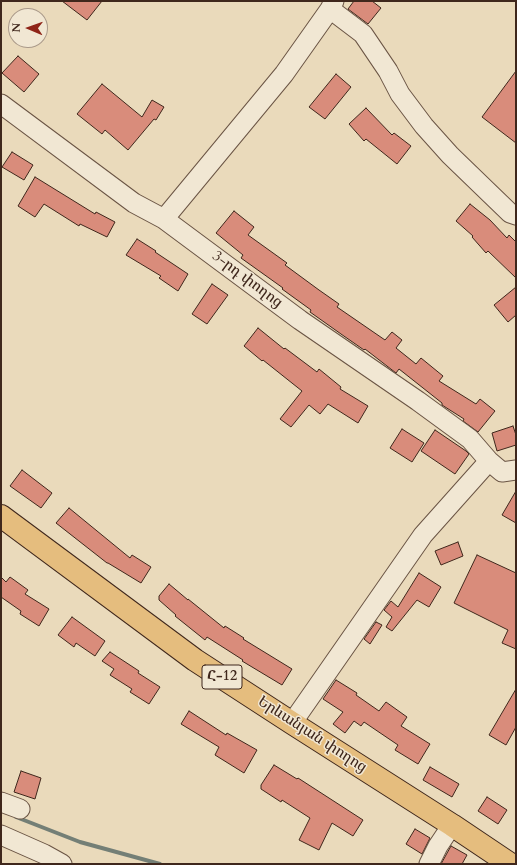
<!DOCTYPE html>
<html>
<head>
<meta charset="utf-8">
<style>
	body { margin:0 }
	#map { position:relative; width:517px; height:865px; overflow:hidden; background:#eadabb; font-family:Cardo,serif }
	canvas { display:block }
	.frame { position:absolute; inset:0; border:2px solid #3f271c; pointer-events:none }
	.north { position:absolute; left:8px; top:8px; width:40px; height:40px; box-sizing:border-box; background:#f1e7d3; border:1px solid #aa9a8a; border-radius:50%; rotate:272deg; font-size:11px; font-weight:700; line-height:16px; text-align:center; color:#3f271c }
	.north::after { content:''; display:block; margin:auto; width:14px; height:18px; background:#8f2418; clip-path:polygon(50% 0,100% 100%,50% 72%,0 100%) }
</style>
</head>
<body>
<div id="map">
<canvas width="517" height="865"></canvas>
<div class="frame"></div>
<div class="north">N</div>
</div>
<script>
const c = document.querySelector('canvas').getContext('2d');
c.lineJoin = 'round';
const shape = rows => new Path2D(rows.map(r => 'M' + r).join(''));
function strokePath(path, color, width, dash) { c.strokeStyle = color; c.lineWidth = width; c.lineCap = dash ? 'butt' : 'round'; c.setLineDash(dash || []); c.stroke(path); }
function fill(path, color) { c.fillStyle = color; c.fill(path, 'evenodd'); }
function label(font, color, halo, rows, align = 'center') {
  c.font = font + ' Cardo,"Noto Serif Armenian",serif'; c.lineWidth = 3; c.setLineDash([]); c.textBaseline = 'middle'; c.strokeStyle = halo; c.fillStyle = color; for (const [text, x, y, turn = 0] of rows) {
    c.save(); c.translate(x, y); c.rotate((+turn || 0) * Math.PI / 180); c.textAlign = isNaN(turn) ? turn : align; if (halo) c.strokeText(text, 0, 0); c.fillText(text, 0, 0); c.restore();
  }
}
strokePath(shape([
	[16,817,80,842,160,864]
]), '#747f76', 4);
const building = shape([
	[62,1,102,1,87,20,62,1],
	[354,1,372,1,381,8,368,24,348,9,354,1],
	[18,56,39,74,24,92,2,73,18,56],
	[516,71,516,143,482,117,516,71],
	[336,74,351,87,325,119,309,107,336,74],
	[102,84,142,117,152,100,164,107,156,120,154,119,128,150,105,130,102,134,77,114,102,84],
	[366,108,392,135,394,133,411,146,397,164,366,139,364,141,349,124,366,108],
	[12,152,33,165,24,180,2,167,12,152],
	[35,177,95,214,96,212,115,222,107,237,80,224,79,226,44,204,35,217,18,206,35,177],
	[470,204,490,220,507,238,509,235,516,242,516,278,488,251,486,253,472,237,473,236,456,221,470,204],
	[234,211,254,227,248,235,287,263,285,265,319,290,339,304,337,307,385,340,392,332,402,340,396,348,416,364,421,358,443,376,439,381,476,404,480,399,495,411,478,432,463,421,464,419,442,405,442,403,399,369,396,373,365,349,364,350,341,334,310,312,311,310,282,289,283,288,241,258,243,255,216,233,234,211],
	[137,239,156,251,155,252,188,274,178,291,159,278,161,276,126,255,137,239],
	[212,284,228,295,207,324,192,314,212,284],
	[516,287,516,315,508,322,494,305,516,287],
	[258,328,284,349,285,348,317,372,319,369,341,387,340,389,368,406,358,423,328,404,320,414,309,405,291,427,280,419,302,391,263,360,262,361,244,346,258,328],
	[513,426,516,435,516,445,497,451,492,433,513,426],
	[402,429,424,443,412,462,390,448,402,429],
	[435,430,466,451,469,454,455,474,421,451,435,430],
	[22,470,52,493,41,508,10,486,22,470],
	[516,491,516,523,502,515,516,491],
	[69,508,130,558,132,555,151,567,141,583,108,563,107,563,56,523,69,508],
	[458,542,463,556,441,565,435,551,458,542],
	[477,555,516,573,516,649,502,643,508,630,454,603,477,555],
	[419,573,441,587,429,607,417,600,392,631,386,627,392,617,384,610,391,601,398,607,419,573],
	[1,577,6,582,10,577,28,590,25,594,49,609,39,626,20,614,21,611,1,597,1,577],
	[169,584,188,600,188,599,224,628,225,626,244,638,243,639,292,669,282,685,242,661,243,660,207,637,205,640,175,616,176,615,159,600,159,596,169,584],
	[72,617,105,641,95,656,76,643,74,647,58,635,72,617],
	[376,622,382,625,370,644,364,639,376,622],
	[110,652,139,671,138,673,160,687,149,704,130,692,132,689,110,675,114,669,102,661,110,652],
	[336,680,357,693,356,695,379,711,386,702,407,717,401,726,430,744,418,764,395,750,398,745,364,722,361,726,354,721,345,733,333,724,343,712,323,699,336,680],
	[516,689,516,727,506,745,489,735,516,689],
	[189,711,226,735,227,733,257,750,244,773,215,755,219,747,181,724,189,711],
	[274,765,297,779,298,778,363,820,353,836,332,823,319,850,299,840,310,818,282,800,281,802,261,789,261,785,274,765],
	[430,767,459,784,452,797,423,780,430,767],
	[21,771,41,778,35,799,14,792,21,771],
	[487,797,507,810,498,824,478,811,487,797],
	[415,829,430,838,422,854,406,844,415,829],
	[451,846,467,855,462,864,441,864,451,846]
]);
fill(building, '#d98c7b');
strokePath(building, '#3f271c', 1);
const minor = shape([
	[330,9,363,34,388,71,400,94,424,126,450,155,510,213,516,215],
	[1,104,134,203,164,219,300,320,418,401,470,439,489,461,502,472,516,470],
	[164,219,284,74,330,9,334,1],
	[292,723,423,535,489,461],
	[1,802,20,809],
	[1,835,44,854,62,864],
	[429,864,438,846,452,825]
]);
const major = shape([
	[1,516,195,660,292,723,452,825,510,864]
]);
strokePath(minor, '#6a5444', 21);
strokePath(major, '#3f271c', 24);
strokePath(minor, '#f1e7d3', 19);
strokePath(major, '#e5bd7e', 22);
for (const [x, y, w] of [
	[222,677,40]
]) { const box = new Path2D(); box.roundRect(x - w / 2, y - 12, w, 24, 3); c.fillStyle = '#f1e7d3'; c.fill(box); strokePath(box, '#3f271c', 1); }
label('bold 14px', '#3f271c', null, [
	["Հ-12",222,677]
]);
label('15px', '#3f271c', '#f1e7d3', [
	["3-րդ փողոց",247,280,37],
	["Երևանյան փողոց",312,735,33]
]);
</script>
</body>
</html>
